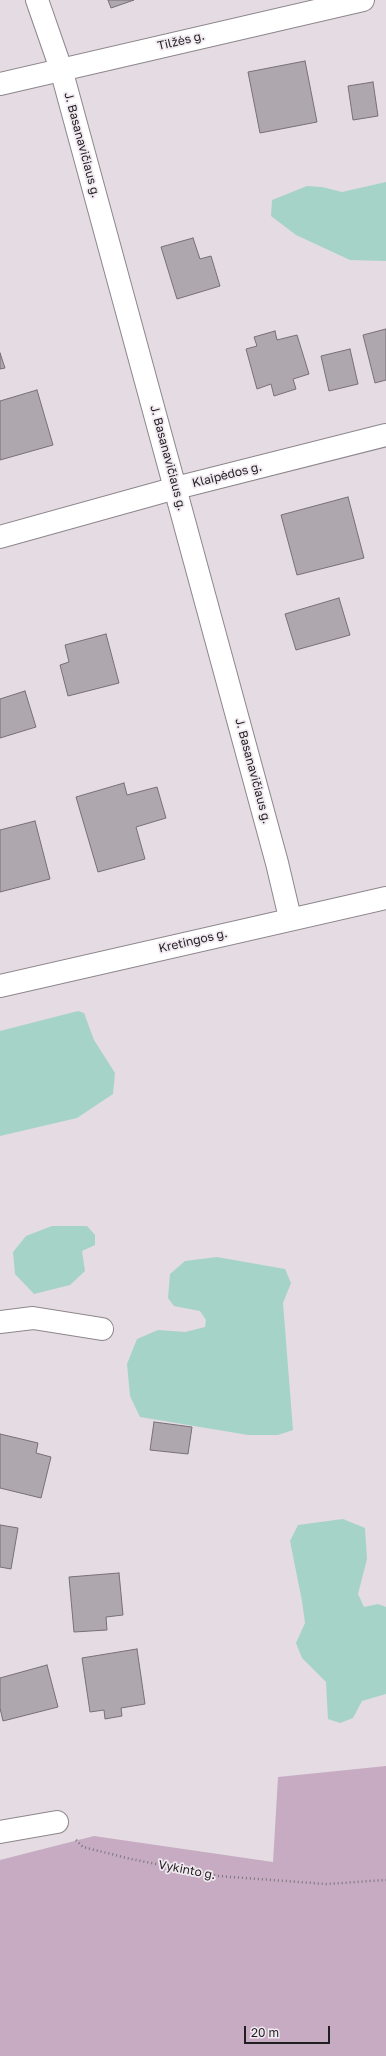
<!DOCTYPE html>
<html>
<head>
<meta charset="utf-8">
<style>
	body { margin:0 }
	#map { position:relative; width:386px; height:2056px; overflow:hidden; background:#e4dce2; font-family:"Golos Text",sans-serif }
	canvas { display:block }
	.scale { position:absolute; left:244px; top:2026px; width:86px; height:18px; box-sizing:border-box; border:2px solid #211e21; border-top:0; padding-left:5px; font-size:12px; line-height:14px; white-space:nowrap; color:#211e21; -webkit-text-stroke:3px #f1e9f0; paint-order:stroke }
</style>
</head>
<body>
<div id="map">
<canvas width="386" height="2056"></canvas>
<div class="scale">20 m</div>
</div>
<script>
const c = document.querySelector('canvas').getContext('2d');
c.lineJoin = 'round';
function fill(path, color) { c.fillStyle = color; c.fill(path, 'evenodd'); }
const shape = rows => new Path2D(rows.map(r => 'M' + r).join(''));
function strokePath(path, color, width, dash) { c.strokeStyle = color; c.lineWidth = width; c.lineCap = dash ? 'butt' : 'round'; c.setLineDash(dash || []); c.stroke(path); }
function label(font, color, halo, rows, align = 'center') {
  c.font = font + ' "Golos Text",sans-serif'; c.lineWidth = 3.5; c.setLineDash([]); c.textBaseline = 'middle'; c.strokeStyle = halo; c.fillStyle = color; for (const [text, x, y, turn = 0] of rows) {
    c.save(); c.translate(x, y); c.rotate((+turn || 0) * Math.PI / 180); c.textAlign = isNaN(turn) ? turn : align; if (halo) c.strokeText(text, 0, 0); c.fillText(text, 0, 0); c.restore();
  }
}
fill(shape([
	[386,1766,386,2056,0,2056,0,1860,94,1836,273,1862,278,1777]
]), '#c6abc2');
fill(shape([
	[386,182,386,261,350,260,296,235,271,216,272,200,307,186,322,187,342,192],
	[78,1011,84,1013,94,1040,115,1073,113,1094,77,1118,0,1136,0,1031],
	[52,1226,87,1226,95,1235,95,1245,82,1251,85,1271,70,1285,34,1294,15,1274,13,1252,26,1236],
	[217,1257,285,1269,291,1283,283,1303,293,1430,278,1435,248,1435,140,1417,130,1396,127,1364,137,1339,158,1330,185,1332,205,1327,206,1320,200,1311,174,1306,168,1298,170,1274,185,1261],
	[343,1519,365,1528,367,1559,358,1594,364,1607,378,1604,386,1607,386,1694,362,1701,353,1718,340,1723,328,1719,326,1682,302,1658,296,1643,305,1623,302,1601,290,1541,298,1525]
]), '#a6d3c7');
const building = shape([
	[108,0,134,0,111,8,108,0],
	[305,61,317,122,260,133,248,72,305,61],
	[373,82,378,116,353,120,348,86,373,82],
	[193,238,200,259,211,256,220,286,177,299,161,247,193,238],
	[386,329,386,380,375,383,363,335,386,329],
	[275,331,277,340,297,335,309,374,293,379,296,389,274,396,271,384,257,389,246,349,257,346,254,337,275,331],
	[350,349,358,384,329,391,321,356,350,349],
	[0,353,5,368,0,369,0,353],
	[37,390,53,445,0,460,0,401,37,390],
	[348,497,364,558,297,575,281,515,348,497],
	[339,598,350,635,296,650,285,614,339,598],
	[106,634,119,683,68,696,60,665,69,662,65,645,106,634],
	[25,691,36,727,0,738,0,699,25,691],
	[124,783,127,795,157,787,166,818,136,827,145,859,98,872,76,797,124,783],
	[35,821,50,879,0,892,0,830,35,821],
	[154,1422,192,1427,188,1454,150,1450,154,1422],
	[0,1434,38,1443,36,1453,51,1457,41,1498,0,1488,0,1434],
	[0,1525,18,1528,11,1569,0,1567,0,1525],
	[119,1573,123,1615,106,1617,107,1630,74,1632,69,1577,119,1573],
	[137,1649,145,1704,121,1708,122,1716,105,1719,104,1710,90,1712,82,1658,137,1649],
	[47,1665,58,1707,3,1721,0,1708,0,1678,47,1665]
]);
fill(building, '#aea7ad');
strokePath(building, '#777076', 1);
const minor = shape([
	[37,0,61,69,277,863,290,918],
	[0,84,363,0],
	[0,537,176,488,386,435],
	[0,986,386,898],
	[0,1322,33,1318,102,1329],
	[0,1832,57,1822]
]);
strokePath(minor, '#8d868c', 24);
strokePath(shape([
	[76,1840,83,1847,131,1859,218,1876,326,1884,386,1880]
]), '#7b767b', 2.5, [1, 3]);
strokePath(minor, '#fff', 22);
label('12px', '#211e21', '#f1e9f0', [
	["Tilžės g.",181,41,-13],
	["J. Basanavičiaus g.",82,145,75],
	["J. Basanavičiaus g.",168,458,75],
	["Klaipėdos g.",227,475,-14],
	["J. Basanavičiaus g.",253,771,75],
	["Kretingos g.",193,941,-13],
	["Vykinto g.",187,1870,11]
]);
</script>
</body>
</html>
